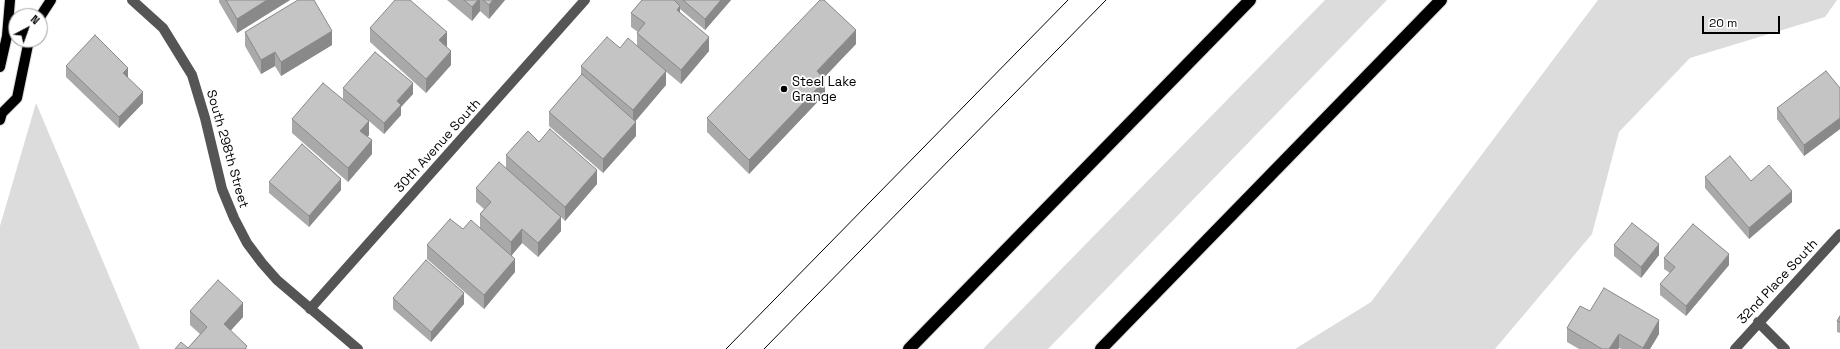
<!DOCTYPE html>
<html>
<head>
<meta charset="utf-8">
<style>
	body { margin:0 }
	#map { position:relative; width:1840px; height:349px; overflow:hidden; background:#fff; font-family:"Space Grotesk",sans-serif }
	canvas { display:block }
	.north { position:absolute; left:8px; top:8px; width:40px; height:40px; box-sizing:border-box; background:#fff; border:1px solid #999; border-radius:50%; rotate:41deg; font-size:11px; font-weight:700; line-height:16px; text-align:center; color:#000 }
	.north::after { content:''; display:block; margin:auto; width:14px; height:18px; background:#000; clip-path:polygon(50% 0,100% 100%,50% 72%,0 100%) }
	.scale { position:absolute; left:1702px; top:16px; width:78px; height:18px; box-sizing:border-box; border:2px solid #000; border-top:0; padding-left:5px; font-size:12px; line-height:14px; white-space:nowrap; color:#000; -webkit-text-stroke:3px #fff; paint-order:stroke }
</style>
</head>
<body>
<div id="map">
<canvas width="1840" height="349"></canvas>
<div class="north">N</div>
<div class="scale">20 m</div>
</div>
<script>
const c = document.querySelector('canvas').getContext('2d');
c.lineJoin = 'round';
function fill(path, color) { c.fillStyle = color; c.fill(path, 'evenodd'); }
const shape = rows => new Path2D(rows.map(r => 'M' + r).join(''));
function strokePath(path, color, width, dash) { c.strokeStyle = color; c.lineWidth = width; c.lineCap = dash ? 'butt' : 'round'; c.setLineDash(dash || []); c.stroke(path); }
function label(font, color, halo, rows, align = 'center') {
  c.font = font + ' "Space Grotesk",sans-serif'; c.lineWidth = 3.5; c.setLineDash([]); c.textBaseline = 'middle'; c.strokeStyle = halo; c.fillStyle = color; for (const [text, x, y, turn = 0] of rows) {
    c.save(); c.translate(x, y); c.rotate((+turn || 0) * Math.PI / 180); c.textAlign = isNaN(turn) ? turn : align; if (halo) c.strokeText(text, 0, 0); c.fillText(text, 0, 0); c.restore();
  }
}
fill(shape([
	[1325,0,1387,0,1048,349,983,349],
	[1598,0,1837,0,1825,17,1690,58,1619,132,1592,234,1495,349,1295,349,1371,302],
	[36,103,140,349,0,349,0,226]
]), '#dcdcdc');
const major = shape([
	[40,17,51,0],
	[0,67,7,36,10,0],
	[0,120,2,113,17,98,29,40]
]);
const highway = shape([
	[909,349,1250,0],
	[1101,349,1441,0]
]);
strokePath(major, '#dbdbdb', 12);
strokePath(highway, '#dbdbdb', 14);
strokePath(shape([
	[132,0,163,28,192,75,205,118,222,189,234,218,247,243,262,263,277,280,358,349],
	[310,309,585,0],
	[1758,322,1785,349],
	[1735,349,1840,234]
]), '#555', 10);
strokePath(major, '#000', 10);
strokePath(highway, '#000', 12);
strokePath(shape([
	[726,349,1068,0],
	[764,349,1106,0]
]), '#000', 1);
fill(shape([
	[219,0,290,0,237,33,219,2],
	[447,0,505,0,489,19,480,11,472,21],
	[642,0,731,0,705,30,680,9,680,12,709,51,681,84,640,50,666,85,635,121,636,136,603,173,549,126,549,112,581,75,581,66,620,48,637,47,637,33,638,32,631,27,631,13],
	[370,28,447,46,446,47,451,65,426,93,370,42],
	[245,32,332,45,281,76,275,66,261,74,245,46],
	[856,44,823,78,825,94,749,174,707,132,707,118],
	[66,66,128,78,143,103,119,128,66,77],
	[343,88,413,94,401,107,401,115,384,134,369,121,369,135,367,137,372,154,348,182,292,133,292,119,343,99],
	[1840,88,1840,129,1804,156,1777,119,1777,108],
	[539,142,597,184,565,221,561,217,561,231,538,257,522,243,512,255,515,272,484,309,427,259,427,245,463,229,480,227,480,214,484,209,476,202,476,188,506,168,506,155],
	[1705,177,1751,181,1792,202,1749,239,1705,188],
	[269,182,341,190,309,227,269,193],
	[1614,245,1659,255,1641,278,1614,256],
	[1664,258,1729,265,1686,316,1660,295,1660,284,1670,273,1664,269],
	[393,298,464,304,431,342,393,309],
	[190,311,243,317,230,331,247,349,188,348,200,334,190,325],
	[1590,311,1659,334,1650,349,1621,349,1619,348,1618,349,1579,349,1567,342,1567,328],
	[1840,316,1840,333,1837,332,1837,321]
]), '#a9a9a9');
fill(shape([
	[267,0,290,0,237,33,237,19],
	[478,0,480,0,480,11,472,21,472,7],
	[493,0,505,0,489,19,489,5],
	[721,0,731,0,705,30,705,19],
	[680,6,680,20,677,10],
	[856,30,856,44,817,85,817,71],
	[332,31,332,45,281,76,281,62],
	[447,32,447,46,439,54,439,40],
	[709,37,709,51,681,84,681,70],
	[451,51,451,65,426,93,426,79],
	[275,52,275,66,261,74,261,60],
	[128,68,128,79,123,73],
	[666,71,666,85,633,124,633,110],
	[825,80,825,94,749,174,749,160],
	[413,83,413,94,401,107,401,115,384,134,384,123,397,101],
	[143,92,143,103,119,128,119,117],
	[1840,118,1840,129,1804,156,1804,145],
	[369,121,369,135,360,145,360,131],
	[636,122,636,136,603,173,603,159],
	[372,140,372,154,348,182,348,168],
	[597,170,597,184,565,221,565,207],
	[341,179,341,190,309,227,309,216],
	[1792,191,1792,202,1749,239,1749,228],
	[561,217,561,231,538,257,538,243],
	[522,229,522,243,511,256,511,242],
	[1659,244,1659,255,1641,278,1641,267],
	[1729,254,1729,265,1686,316,1686,306],
	[515,259,515,272,484,309,484,295],
	[464,293,464,304,431,342,431,332],
	[243,303,243,317,224,338,224,324],
	[1659,320,1659,334,1650,349,1643,349,1643,348],
	[1619,334,1619,348,1618,349,1609,349]
]), '#898989');
const building = shape([
	[226,0,267,0,237,19,226,0],
	[298,0,314,0,332,31,281,62,275,52,261,60,245,32,298,0],
	[395,0,410,0,447,32,439,40,451,51,426,79,370,28,395,0],
	[464,0,478,0,472,7,464,0],
	[483,0,493,0,489,5,483,0],
	[642,0,674,0,680,6,677,10,709,37,681,70,637,33,645,23,631,13,642,0],
	[683,0,721,0,705,19,683,0],
	[820,0,824,0,856,30,817,71,825,80,749,160,707,118,820,0],
	[95,35,128,68,123,73,143,92,119,117,66,66,95,35],
	[607,37,620,48,628,38,666,71,633,110,581,66,607,37],
	[375,52,413,83,397,101,401,105,384,123,343,88,375,52],
	[1826,71,1840,88,1840,118,1804,145,1777,108,1826,71],
	[582,74,636,122,603,159,549,112,582,74],
	[323,83,369,121,360,131,372,140,348,168,292,119,323,83],
	[550,129,597,170,565,207,506,155,528,131,539,142,550,129],
	[302,144,341,179,309,216,269,182,302,144],
	[1730,156,1751,181,1769,165,1792,191,1749,228,1705,177,1730,156],
	[499,162,561,217,538,243,522,229,511,242,480,214,491,202,476,188,499,162],
	[450,219,463,229,471,220,515,259,484,295,427,245,450,219],
	[1632,223,1659,244,1641,267,1614,245,1632,223],
	[1693,224,1729,254,1686,306,1660,284,1675,267,1664,258,1693,224],
	[426,260,464,293,431,332,393,298,426,260],
	[218,280,243,303,224,324,247,346,245,349,175,349,181,342,188,348,207,327,190,311,218,280],
	[1604,288,1659,320,1643,348,1619,334,1609,349,1602,349,1567,328,1580,306,1590,311,1604,288],
	[1840,316,1840,322,1837,321,1840,316]
]);
fill(building, '#c4c4c4');
strokePath(building, '#898989', 1);
for (const [x, y, r, color] of [
	[784,89,4,"#000"]
]) { const dot = new Path2D(); dot.arc(x, y, r, 0, 2 * Math.PI); c.fillStyle = color; c.fill(dot); strokePath(dot, '#fff', 1.5); }
label('13px', '#000', '#fff', [
	["Steel Lake",792,82],
	["Grange",792,97]
], 'left');
label('13px', '#000', '#fff', [
	["30th Avenue South",438,146,-48],
	["South 298th Street",227,149,74],
	["32nd Place South",1778,282,-47]
]);
</script>
</body>
</html>
